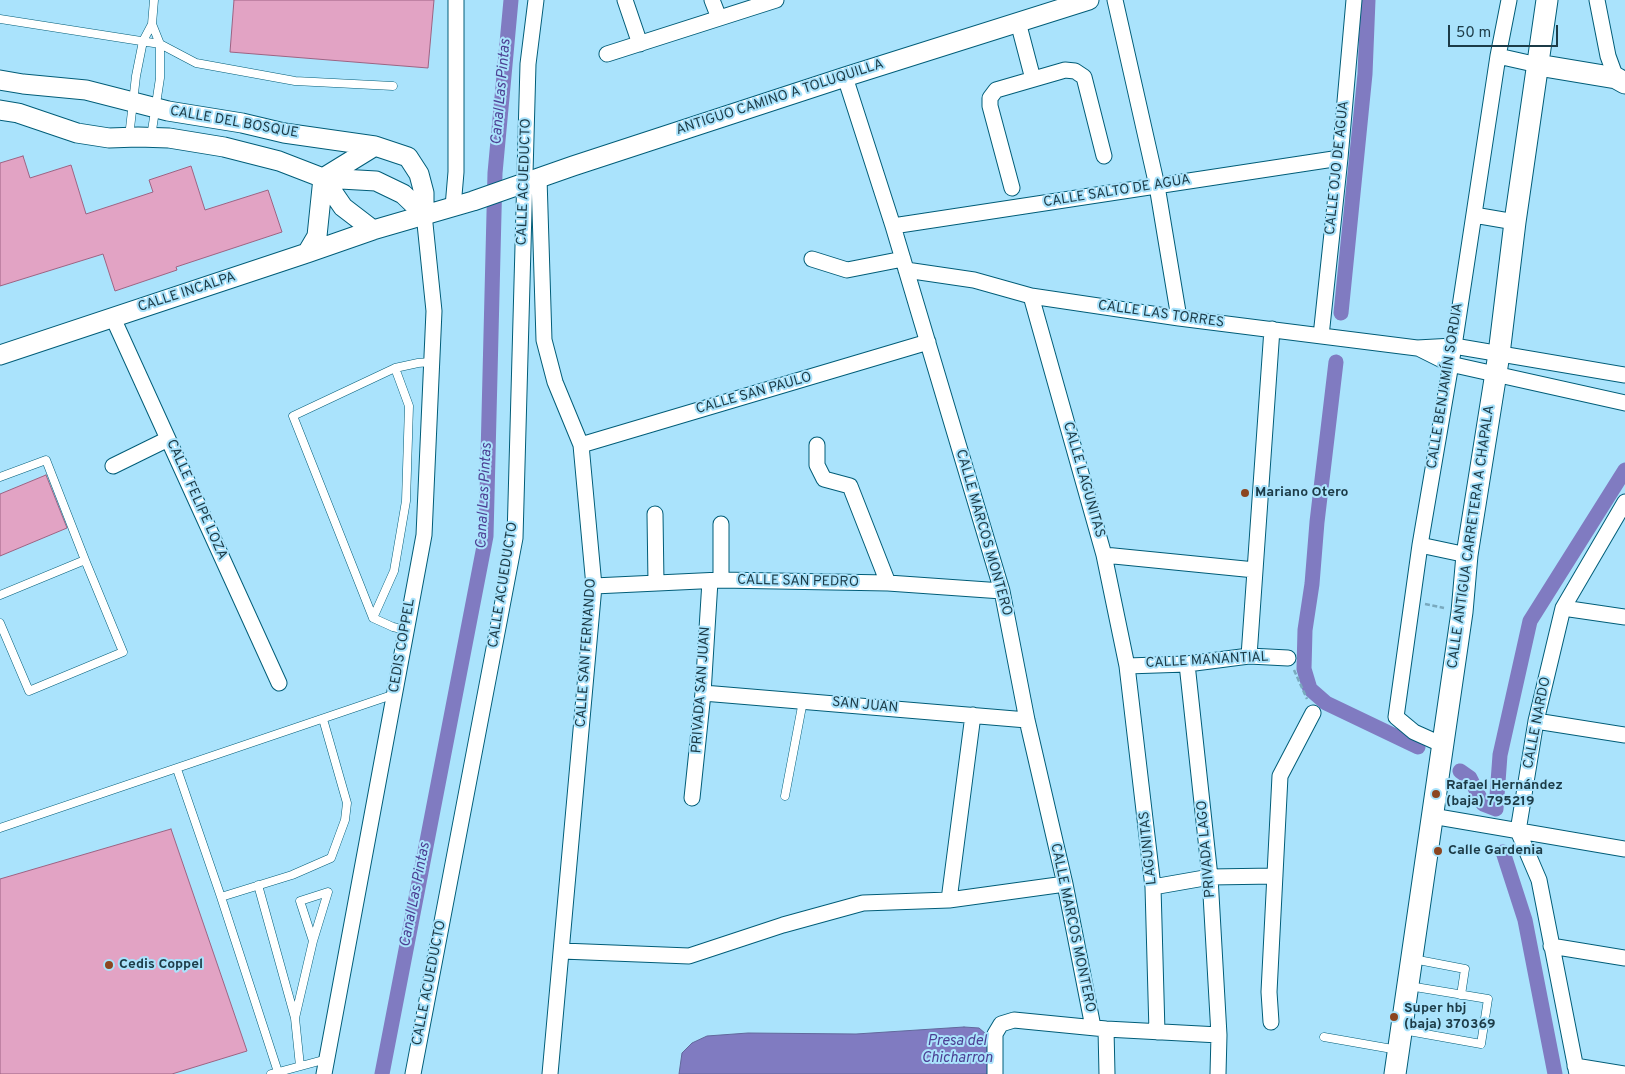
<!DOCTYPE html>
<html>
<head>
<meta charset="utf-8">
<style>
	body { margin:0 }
	#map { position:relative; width:1625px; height:1074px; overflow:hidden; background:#aae3fc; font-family:Overpass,sans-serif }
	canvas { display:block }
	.scale { position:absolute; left:1448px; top:25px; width:110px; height:22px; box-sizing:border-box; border:2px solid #1c3b47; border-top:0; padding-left:6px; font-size:15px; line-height:18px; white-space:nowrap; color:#1c3b47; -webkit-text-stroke:4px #aae3fc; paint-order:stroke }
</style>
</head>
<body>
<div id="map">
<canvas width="1625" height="1074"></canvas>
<div class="scale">50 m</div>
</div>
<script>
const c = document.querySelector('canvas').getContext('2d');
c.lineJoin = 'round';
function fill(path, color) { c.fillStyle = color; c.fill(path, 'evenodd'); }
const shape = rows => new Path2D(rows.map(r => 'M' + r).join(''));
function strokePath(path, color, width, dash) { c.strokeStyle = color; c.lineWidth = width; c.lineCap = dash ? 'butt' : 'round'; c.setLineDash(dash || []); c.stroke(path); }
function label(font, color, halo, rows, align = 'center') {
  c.font = font + ' Overpass,sans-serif'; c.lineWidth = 4; c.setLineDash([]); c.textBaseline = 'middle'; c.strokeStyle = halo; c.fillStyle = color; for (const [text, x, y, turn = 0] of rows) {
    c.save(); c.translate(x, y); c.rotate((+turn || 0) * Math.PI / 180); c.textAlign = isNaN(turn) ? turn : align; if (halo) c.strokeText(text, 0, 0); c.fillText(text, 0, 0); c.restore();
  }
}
const water = shape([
	[964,1027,979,1028,986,1034,988,1052,988,1074,679,1074,682,1053,692,1043,707,1036,748,1033,856,1034,964,1027]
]);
fill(water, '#807bc1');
strokePath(water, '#62689c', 1);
strokePath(shape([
	[1341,313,1365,74,1368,0],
	[1336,362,1317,522,1312,584,1305,630,1304,669,1310,689,1326,703,1418,747],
	[1460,771,1470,778,1483,804,1496,809,1500,755,1530,621,1625,470],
	[1503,852,1525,920,1555,1074],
	[382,1074,486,536,495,173,511,0]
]), '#807bc1', 15);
const building = shape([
	[234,0,434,0,428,68,230,52,234,0],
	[23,156,30,178,71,165,86,214,153,192,149,180,191,166,205,210,268,190,282,232,176,267,177,270,115,291,103,254,0,286,0,163,23,156],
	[46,475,67,528,0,556,0,494,46,475],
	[171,829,247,1051,172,1074,0,1074,0,879,171,829]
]);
fill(building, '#e2a3c4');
strokePath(building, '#9d6383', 1);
const service = shape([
	[0,19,160,44,196,63,295,81,393,86],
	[129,137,136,76,143,41,152,24,154,0],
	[151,137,160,78,160,44,152,24],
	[0,477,46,460,85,560],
	[0,595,85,560,123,652,29,691,0,623],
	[373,618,394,571,406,501,409,406,395,368],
	[406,630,393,627,373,618,293,416,395,368,418,363,431,362],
	[177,769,221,897,292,875,331,858,345,820,347,803,323,719],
	[785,796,803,701],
	[0,828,395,694],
	[258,885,295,1018,300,1066],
	[221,897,278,1072],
	[1413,959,1465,969,1461,995],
	[295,1018,313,941,328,892,300,901,313,941],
	[1403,1030,1481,1044,1488,999,1409,986],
	[1324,1037,1398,1050],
	[271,1074,327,1059]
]);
const minor = shape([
	[625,0,640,44],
	[712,0,719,18],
	[1115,0,1157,186,1179,318],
	[1597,0,1608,56,1616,78],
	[1018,22,1033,79],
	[607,54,776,0],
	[1498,56,1538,65],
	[845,77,893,226,1002,591,1027,720,1065,884,1093,1027],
	[539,178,544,340,555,382,581,445,594,586,550,1074],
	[1012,188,990,106,990,98,996,90,1065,70,1075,71,1084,77,1104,156],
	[453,207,456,172,456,0],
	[1474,215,1515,222],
	[893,226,1340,158],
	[812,259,847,270,903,259],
	[906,270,974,280,1031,296,1179,318,1417,348,1454,346,1625,375],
	[1031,296,1104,555,1127,666,1153,887,1157,1032],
	[113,318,279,683],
	[1321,336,1340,158,1354,0],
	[1420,349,1450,364,1625,403],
	[581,445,928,342],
	[817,445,817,465,824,479,850,486,888,583],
	[113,466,168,439],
	[655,514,656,583],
	[721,524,721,580],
	[1420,545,1467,555],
	[1104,555,1255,570],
	[594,586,721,580,888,583,1002,591],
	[1563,608,1625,617],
	[1249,656,1272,329],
	[1187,664,1210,877,1219,1035,1218,1074],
	[1127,666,1187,664,1249,656,1288,658],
	[703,693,1027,720],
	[1536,721,1625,735],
	[1443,745,1414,732,1396,717,1420,545,1454,346,1498,56,1509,0],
	[692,798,703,693,710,581],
	[1432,816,1625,849],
	[1153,887,1210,877,1275,876],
	[949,900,973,715],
	[1551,946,1625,958],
	[562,951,689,956,783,925,863,903,949,900,1065,884],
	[1271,1022,1269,992,1280,776,1313,713],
	[1106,1029,1107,1074],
	[1575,1066,1625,1074],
	[324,1074,424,535,434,311,424,214],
	[413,1074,515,538,528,64,536,0],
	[995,1074,995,1034,1001,1024,1014,1020,1106,1029,1219,1035],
	[1577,1074,1539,880,1518,831,1536,721,1563,608,1625,502]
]);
const tertiary = shape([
	[0,80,23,84,86,90,168,111,242,123,284,133,375,146,408,157,419,174,424,193,424,214],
	[0,110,18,113,77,133,109,138,138,137,169,138,224,147,279,161,323,178,343,207,373,230],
	[323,178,376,181,403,194,424,214],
	[323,178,375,146],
	[307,253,317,236,323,178],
	[0,355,307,253,373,230,473,201,573,166,845,77,1089,0]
]);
const secondary = shape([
	[1538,65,1616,78,1625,83],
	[1395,1074,1462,612,1467,555,1499,354,1515,222,1547,0]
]);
strokePath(service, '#015d78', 9);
strokePath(minor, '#015d78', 17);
strokePath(tertiary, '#015d78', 21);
strokePath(secondary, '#015d78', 23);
strokePath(shape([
	[1425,604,1444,608],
	[1294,670,1307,699]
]), '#79a9be', 2.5, [5, 2.5]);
strokePath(service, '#fff', 8);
strokePath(minor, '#fff', 15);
strokePath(tertiary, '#fff', 19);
strokePath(secondary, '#fff', 21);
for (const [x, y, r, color] of [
	[1245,493,5,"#8c4520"],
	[1436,794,5,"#8c4520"],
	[1438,851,5,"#8c4520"],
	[109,965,5,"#8c4520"],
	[1394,1017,5,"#8c4520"]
]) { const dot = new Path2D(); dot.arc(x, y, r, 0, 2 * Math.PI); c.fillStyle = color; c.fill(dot); strokePath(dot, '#aae3fc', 2); }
label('14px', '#1c3b47', '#aae3fc', [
	["ANTIGUO CAMINO A TOLUQUILLA",780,98,-18],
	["CALLE DEL BOSQUE",234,123,10],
	["CALLE OJO DE AGUA",1338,168,-84],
	["CALLE ACUEDUCTO",525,182,-88],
	["CALLE SALTO DE AGUA",1117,192,-9],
	["CALLE INCALPA",187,293,-18],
	["CALLE LAS TORRES",1161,315,8],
	["CALLE BENJAMÍN SORDIA",1446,386,-81],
	["CALLE SAN PAULO",754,394,-16],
	["CALLE LAGUNITAS",1083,480,74],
	["CALLE FELIPE LOZA",196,500,66],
	["CALLE MARCOS MONTERO",983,533,74],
	["CALLE ANTIGUA CARRETERA A CHAPALA",1472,537,-82],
	["CALLE SAN PEDRO",798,582,1],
	["CALLE ACUEDUCTO",504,585,-81],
	["CEDIS COPPEL",403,646,-80],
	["CALLE SAN FERNANDO",587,653,-86],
	["CALLE MANANTIAL",1207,661,-3],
	["PRIVADA SAN JUAN",702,690,-86],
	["SAN JUAN",865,706,5],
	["CALLE NARDO",1538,723,-79],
	["LAGUNITAS",1149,848,-96],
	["PRIVADA LAGO",1207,849,-95],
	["CALLE MARCOS MONTERO",1072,928,78],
	["CALLE ACUEDUCTO",430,983,-79]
]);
label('bold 14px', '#1c3b47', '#aae3fc', [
	["Mariano Otero",1255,493],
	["Rafael Hernández",1446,786],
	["(baja) 795219",1446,802],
	["Calle Gardenia",1448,851],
	["Cedis Coppel",119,965],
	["Super hbj",1404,1009],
	["(baja) 370369",1404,1025]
], 'left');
label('italic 15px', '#4c3f93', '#aae3fc', [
	["Canal Las Pintas",502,92,-85],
	["Canal Las Pintas",485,496,-87],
	["Canal Las Pintas",416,895,-79],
	["Presa del",957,1042],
	["Chicharron",957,1059]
]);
</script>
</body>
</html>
